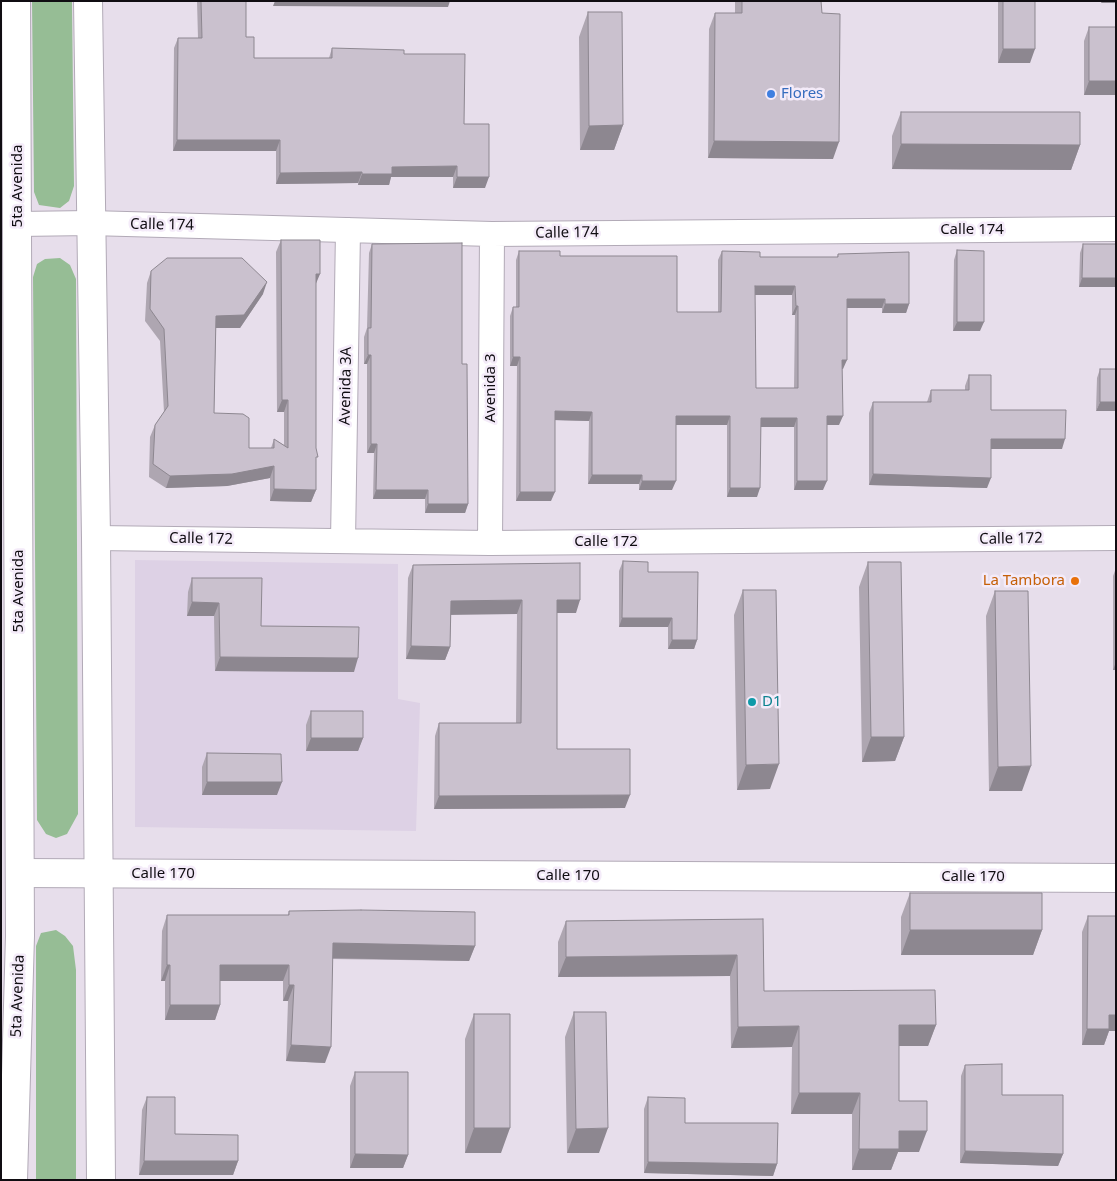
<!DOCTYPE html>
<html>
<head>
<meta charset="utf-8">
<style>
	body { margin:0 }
	#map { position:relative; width:1117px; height:1181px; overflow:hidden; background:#e7deeb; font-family:"Noto Sans",sans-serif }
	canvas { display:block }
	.frame { position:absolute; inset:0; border:2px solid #100d12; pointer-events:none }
</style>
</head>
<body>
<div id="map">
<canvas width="1117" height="1181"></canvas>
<div class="frame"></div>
</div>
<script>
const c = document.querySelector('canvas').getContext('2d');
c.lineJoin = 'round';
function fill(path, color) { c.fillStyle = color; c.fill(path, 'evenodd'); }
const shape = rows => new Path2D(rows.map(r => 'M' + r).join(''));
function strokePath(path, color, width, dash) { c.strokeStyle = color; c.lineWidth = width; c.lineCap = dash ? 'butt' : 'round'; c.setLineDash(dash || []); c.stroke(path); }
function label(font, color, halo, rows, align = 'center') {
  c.font = font + ' "Noto Sans",sans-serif'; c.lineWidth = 5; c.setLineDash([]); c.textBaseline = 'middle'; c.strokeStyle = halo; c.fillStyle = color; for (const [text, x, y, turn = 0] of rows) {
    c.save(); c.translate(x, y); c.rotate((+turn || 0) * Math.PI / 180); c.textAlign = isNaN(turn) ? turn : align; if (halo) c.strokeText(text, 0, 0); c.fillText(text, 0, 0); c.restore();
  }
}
fill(shape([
	[135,560,398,564,398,699,420,703,416,831,135,827]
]), '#ddd1e5');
fill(shape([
	[32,1,72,1,74,186,69,201,60,208,39,205,34,192],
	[60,258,70,265,76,279,78,814,67,834,56,838,46,834,37,820,33,277,37,264,45,259],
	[56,930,65,936,73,946,76,970,76,1180,36,1180,36,946,41,933]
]), '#96bd95');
const minor = shape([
	[18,224,90,223,492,234,1116,229],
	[96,538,490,543,1116,538],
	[343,541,348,230],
	[490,543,492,234]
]);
const tertiary = shape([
	[20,873,1116,878]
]);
const trunk = shape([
	[88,1,96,538,101,1180],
	[13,1180,20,936,16,1]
]);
strokePath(minor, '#b2aab7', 26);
strokePath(tertiary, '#b2aab7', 30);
strokePath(trunk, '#b2aab7', 30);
strokePath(minor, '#fff', 24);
strokePath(tertiary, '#fff', 28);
strokePath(trunk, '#fff', 28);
fill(shape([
	[197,1,246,1,246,37,254,58,329,58,332,48,404,54,464,124,485,188,453,188,453,177,391,177,389,185,358,185,358,183,276,184,276,151,173,151,174,48,178,38,198,38],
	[735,1,821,1,822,13,833,159,708,158,709,29,715,13,735,13],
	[998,1,1035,1,1030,63,998,63],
	[588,12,623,125,614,150,580,150,579,37],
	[1089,27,1116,27,1116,95,1084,95,1084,41],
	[901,112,1080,145,1071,170,892,169,892,136],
	[281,240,316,284,316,490,311,502,270,501,270,478,227,486,166,488,149,477,150,437,155,425,164,412,160,341,145,321,147,283,151,271,263,294,240,328,216,328,214,413,249,448,271,448,274,439,284,445,284,412,277,412,276,252],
	[372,244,462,364,468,504,465,513,425,513,425,499,373,499,374,453,367,453,367,364,364,364,364,337,367,328,369,253],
	[1083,244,1116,244,1116,287,1079,287,1080,253],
	[957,250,980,331,953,331,954,260],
	[519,251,560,256,677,312,718,312,718,260,722,251,760,257,837,257,838,254,909,304,906,313,882,313,882,308,847,308,843,369,842,369,839,425,827,425,823,490,794,490,794,427,761,427,757,497,727,497,727,425,676,425,672,490,639,490,639,484,588,484,589,421,555,420,551,501,516,501,517,366,510,366,510,316,513,307,516,307,516,260],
	[755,295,792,295,792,315,795,315,794,388,756,388],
	[1100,369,1116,369,1096,411,1097,378],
	[969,375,991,410,1062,449,991,449,987,488,869,485,869,413,873,402,927,402,931,390,965,390,965,386],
	[623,561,648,572,697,640,694,649,668,649,668,627,619,627,619,571],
	[868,562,904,737,895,761,862,762,859,587],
	[413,565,576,613,557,613,557,749,625,808,434,809,435,736,439,723,516,723,517,614,451,614,450,647,445,660,406,659,408,578],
	[1116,568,1116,670,1113,670,1113,576],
	[192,578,261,626,354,672,215,671,214,616,187,616,188,592],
	[743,590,770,789,737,790,734,615],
	[995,591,1022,791,989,791,986,616],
	[311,711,363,738,358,751,306,751,306,725],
	[207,753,277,795,202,795,202,767],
	[910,893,1042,930,1033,955,901,955,901,917],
	[289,911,475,946,469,961,332,959,325,1063,286,1061,288,1001,283,1001,283,981,220,981,220,1005,215,1020,165,1020,165,981,161,981,162,931,167,915,288,915],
	[1088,916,1116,916,1116,1031,1109,1031,1104,1045,1082,1045,1082,932],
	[763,919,764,991,936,1025,928,1046,899,1046,899,1101,919,1152,898,1152,891,1170,852,1170,852,1114,791,1114,792,1047,731,1048,730,976,558,977,558,942,566,921],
	[574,1012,599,1153,567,1153,565,1037],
	[474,1014,501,1153,465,1153,465,1039],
	[965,1065,1002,1095,1063,1154,1058,1166,960,1163,961,1076],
	[355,1072,408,1155,403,1168,350,1168,350,1086],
	[147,1097,175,1134,238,1161,233,1175,139,1175,142,1110],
	[648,1097,685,1123,777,1164,773,1176,644,1173,644,1109]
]), '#aea6b1');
fill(shape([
	[275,1,450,1,448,7,273,6],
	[1102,1,1116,1,1116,3,1101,3],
	[1003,49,1035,49,1030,63,998,63],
	[1089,81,1116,81,1116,95,1084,95],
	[623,125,614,150,580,150,589,126],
	[177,140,280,140,276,151,173,151],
	[714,141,839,142,833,159,708,158],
	[901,144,1080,145,1071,170,892,169],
	[457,166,453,177,391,177,389,185,358,185,362,174,392,167],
	[362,172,358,183,276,184,280,173],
	[457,177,489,177,485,188,453,188],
	[316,274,320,274,315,286],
	[1082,278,1116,278,1116,287,1079,287],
	[267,282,263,294,240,328,212,328,216,316],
	[755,286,795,286,792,295,752,295],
	[847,299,885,299,882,308,843,308],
	[885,304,909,304,906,313,882,313],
	[796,306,798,306,795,315,792,315],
	[957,322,984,322,980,331,953,331],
	[368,355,371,355,367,364,364,364],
	[513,357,520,357,517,366,510,366],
	[842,360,847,360,843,369,839,369],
	[282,400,288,400,284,412,277,412],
	[1100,402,1116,402,1116,411,1096,411],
	[555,411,592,412,589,421,552,420],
	[676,416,730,416,727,425,673,425],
	[827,416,843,416,839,425,824,425],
	[761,418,797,418,794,427,757,427],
	[991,439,1065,439,1062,449,987,449],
	[371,444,377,444,374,453,367,453],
	[274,466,270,478,227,486,166,488,170,476],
	[873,474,991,478,987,488,869,485],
	[592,475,642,475,639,484,588,484],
	[642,481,676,481,672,490,639,490],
	[797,481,827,481,823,490,794,490],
	[730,488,760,488,757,497,727,497],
	[274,489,316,490,311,502,270,501],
	[376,490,428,490,425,499,373,499],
	[520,492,555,492,551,501,516,501],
	[428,504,468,504,465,513,425,513],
	[522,600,517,614,446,615,451,601],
	[557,600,580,600,576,613,552,613],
	[192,602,219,603,214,616,187,616],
	[622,618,672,618,668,627,619,627],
	[672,640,697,640,694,649,668,649],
	[411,646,450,647,445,660,406,659],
	[220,657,358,658,354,672,215,671],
	[1116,662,1116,670,1113,670],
	[871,737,904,737,895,761,862,762],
	[311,738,363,738,358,751,306,751],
	[779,764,770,789,737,790,746,765],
	[1031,766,1022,791,989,791,998,767],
	[207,782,282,782,277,795,202,795],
	[630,795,625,808,434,809,439,796],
	[910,930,1042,930,1033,955,901,955],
	[333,943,475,946,469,961,327,958],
	[737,955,730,976,558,977,566,957],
	[167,965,170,965,165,981,161,981],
	[220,965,289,965,283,981,215,981],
	[289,985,294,985,288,1001,283,1001],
	[170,1005,220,1005,215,1020,165,1020],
	[1109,1015,1116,1015,1116,1031,1109,1031,1104,1045,1082,1045,1087,1029],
	[899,1025,936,1025,928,1046,892,1046],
	[799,1026,792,1047,731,1048,738,1027],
	[291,1045,331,1047,325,1063,286,1061],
	[799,1093,860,1093,852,1114,791,1114],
	[474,1128,510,1128,501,1153,465,1153],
	[608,1128,599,1153,567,1153,576,1129],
	[899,1131,927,1131,919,1152,898,1152,891,1170,852,1170,859,1149],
	[965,1151,1063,1154,1058,1166,960,1163],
	[355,1154,408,1155,403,1168,350,1168],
	[144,1161,238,1161,233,1175,139,1175],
	[648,1162,777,1164,773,1176,644,1173]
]), '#8d8790');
const building = shape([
	[201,1,246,1,246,37,254,37,254,58,332,58,332,48,404,50,404,54,465,54,464,124,489,124,489,177,457,177,457,166,392,167,392,174,362,174,362,172,280,173,280,140,177,140,178,38,202,38,201,1],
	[742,1,821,1,822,13,840,14,839,142,714,141,715,13,742,13,742,1],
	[1003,1,1035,1,1035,49,1003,49,1003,1],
	[588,12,622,12,623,125,589,126,588,12],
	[1089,27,1116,27,1116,81,1089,81,1089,27],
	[901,112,1080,112,1080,145,901,144,901,112],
	[281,240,320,240,320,274,316,274,316,448,318,457,316,457,316,490,274,489,274,466,232,474,170,476,153,464,155,425,168,406,164,329,150,309,151,271,167,258,242,258,267,282,244,315,216,316,214,413,243,414,249,418,249,448,274,448,274,439,288,448,288,400,282,400,281,240],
	[462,243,462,364,467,364,468,504,428,504,428,490,376,490,377,444,371,444,371,355,368,355,368,328,371,328,372,244,462,243],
	[1083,244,1116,244,1116,278,1082,278,1083,244],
	[957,250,984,251,984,322,957,322,957,250],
	[519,251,560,251,560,256,677,256,677,312,721,312,722,251,760,252,760,257,838,257,838,254,909,252,909,304,885,304,885,299,847,299,847,360,842,360,843,416,827,416,827,481,797,481,797,418,761,418,760,488,730,488,730,416,676,416,676,481,642,481,642,475,592,475,592,412,555,411,555,492,520,492,520,357,513,357,513,307,519,307,519,251],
	[755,286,795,286,796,306,798,306,798,388,756,388,755,286],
	[1100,369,1116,369,1116,402,1100,402,1100,369],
	[969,375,991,375,991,410,1066,410,1065,439,991,439,991,478,873,474,873,402,931,402,931,390,969,390,969,375],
	[623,561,648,562,648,572,698,572,697,640,672,640,672,618,622,618,623,561],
	[868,562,901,562,904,737,871,737,868,562],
	[580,563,580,600,557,600,557,749,630,749,630,795,439,796,439,723,521,723,522,600,451,601,450,647,411,646,413,565,580,563],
	[192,578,262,578,261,626,359,627,358,658,220,657,219,603,192,602,192,578],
	[743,590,776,590,779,764,746,765,743,590],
	[995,591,1028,591,1031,766,998,767,995,591],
	[311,711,363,711,363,738,311,738,311,711],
	[207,753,281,754,282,782,207,782,207,753],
	[910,893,1042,893,1042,930,910,930,910,893],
	[361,910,475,912,475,946,333,943,331,1047,291,1045,294,985,289,985,289,965,220,965,220,1005,170,1005,170,965,167,965,167,915,289,915,289,911,361,910],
	[1088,916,1116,916,1116,1015,1109,1015,1109,1029,1087,1029,1088,916],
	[763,919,764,991,935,990,936,1025,899,1025,899,1101,927,1101,927,1131,899,1131,899,1149,859,1149,860,1093,799,1093,799,1026,738,1027,737,955,566,957,566,921,763,919],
	[574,1012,606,1012,608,1128,576,1129,574,1012],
	[474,1014,510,1014,510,1128,474,1128,474,1014],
	[1002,1064,1002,1095,1063,1095,1063,1154,965,1151,965,1065,1002,1064],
	[355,1072,408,1072,408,1155,355,1154,355,1072],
	[147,1097,175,1097,175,1134,238,1135,238,1161,144,1161,147,1097],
	[648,1097,685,1098,685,1123,778,1123,777,1164,648,1162,648,1097]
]);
fill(building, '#cac1ce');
strokePath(building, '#8d8790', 1);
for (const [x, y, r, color] of [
	[771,94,5,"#3f7fe0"],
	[1075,581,5,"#e8710a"],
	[752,702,5,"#0f9aa8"]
]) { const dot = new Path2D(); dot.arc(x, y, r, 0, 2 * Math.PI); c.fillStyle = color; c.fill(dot); strokePath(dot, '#f4ebf9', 2); }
label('15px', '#366cbe', '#f4ebf9', [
	["Flores",781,94]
], 'left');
label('15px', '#100d12', '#f4ebf9', [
	["5ta Avenida",18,186,-90],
	["Calle 174",162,225,1],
	["Calle 174",972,230],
	["Calle 174",567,233,-1],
	["Avenida 3A",346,386,-89],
	["Avenida 3",491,388,-90],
	["Calle 172",201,539,1],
	["Calle 172",1011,539,-1],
	["Calle 172",606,542],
	["5ta Avenida",19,591,-90],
	["Calle 170",163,874],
	["Calle 170",568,876],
	["Calle 170",973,877],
	["5ta Avenida",18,996,-88]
]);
label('15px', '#c56008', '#f4ebf9', [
	["La Tambora",1065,581]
], 'right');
label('15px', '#0d838f', '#f4ebf9', [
	["D1",762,702]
], 'left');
</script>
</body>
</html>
